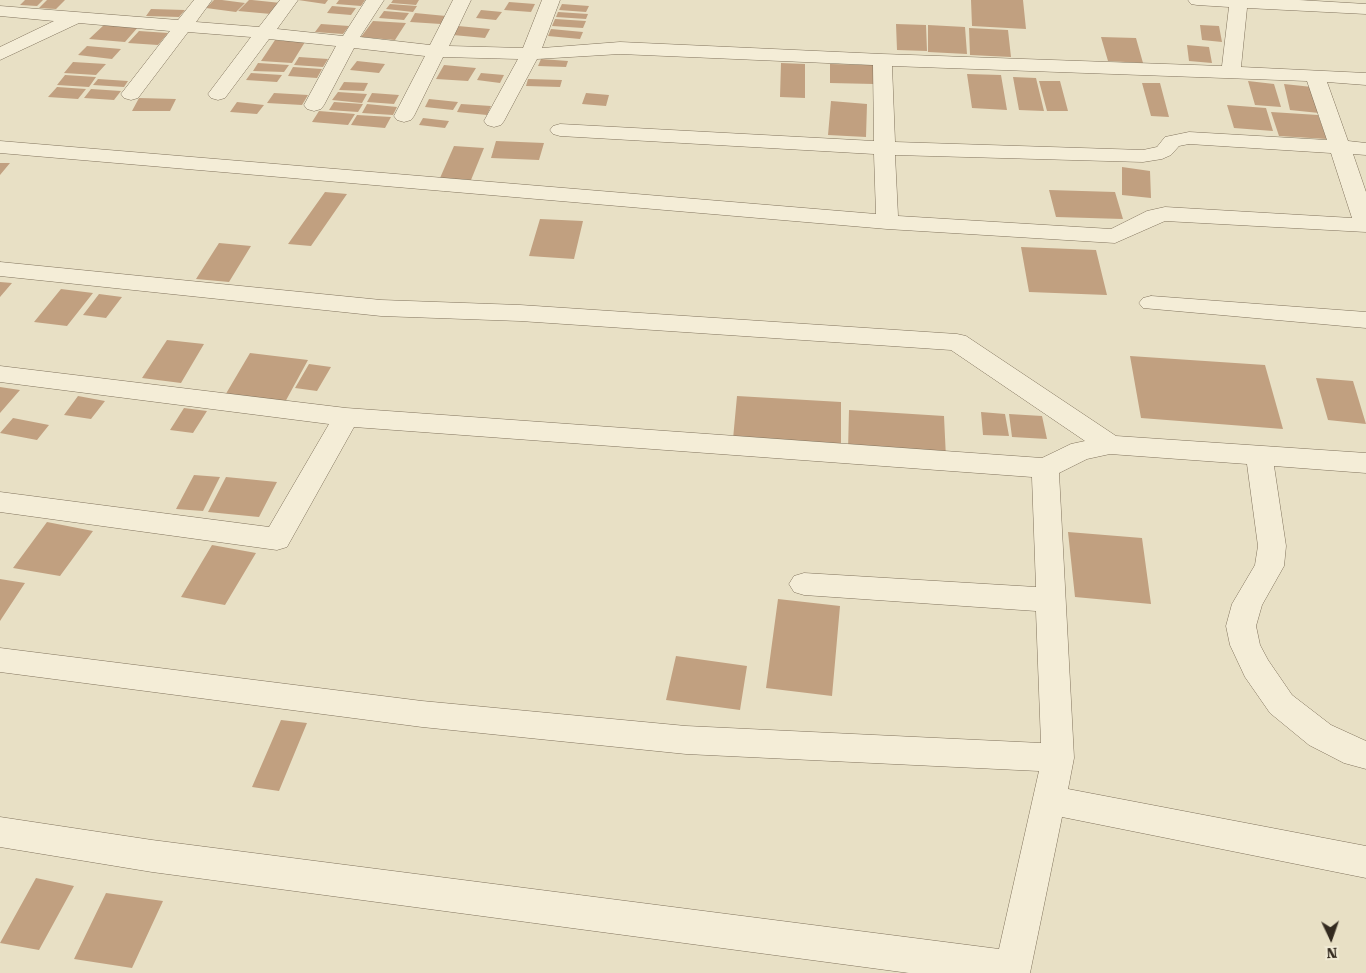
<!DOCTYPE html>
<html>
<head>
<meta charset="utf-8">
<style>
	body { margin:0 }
	#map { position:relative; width:1366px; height:973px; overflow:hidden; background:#e8e0c5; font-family:"Roboto Serif",serif }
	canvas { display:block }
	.north { position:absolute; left:1306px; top:913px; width:50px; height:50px; -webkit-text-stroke:4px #f0ead4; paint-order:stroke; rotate:177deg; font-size:14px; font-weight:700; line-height:20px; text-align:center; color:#332a1f }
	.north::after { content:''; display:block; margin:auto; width:18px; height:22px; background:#332a1f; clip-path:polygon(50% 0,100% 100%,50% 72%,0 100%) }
</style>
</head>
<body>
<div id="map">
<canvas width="1366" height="973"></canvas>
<div class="north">N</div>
</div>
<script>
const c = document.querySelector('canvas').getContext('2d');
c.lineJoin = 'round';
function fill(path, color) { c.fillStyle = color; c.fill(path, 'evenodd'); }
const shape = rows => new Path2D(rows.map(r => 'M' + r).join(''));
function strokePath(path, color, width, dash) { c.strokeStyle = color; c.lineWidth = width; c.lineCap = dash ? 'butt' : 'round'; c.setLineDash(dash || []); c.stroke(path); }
fill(shape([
	[25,0,43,0,37,6,20,5],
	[47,0,65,0,56,9,39,8],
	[214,0,222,0,245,3,236,12,206,8],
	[249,0,252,0,281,3,271,14,238,11],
	[298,0,328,0,325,4],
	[339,0,365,0,361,6,336,4],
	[393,0,419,0,416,5,391,3],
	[971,0,1023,0,1026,29,972,26],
	[509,2,535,4,531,12,504,10],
	[390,4,417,6,413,12,386,9],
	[562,4,589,6,586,12,559,10],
	[332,6,356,8,351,15,327,13],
	[151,9,185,10,179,17,146,16],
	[481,10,502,12,496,20,476,18],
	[384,11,409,13,404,20,379,18],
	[558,12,588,14,586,19,556,17],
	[415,13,446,16,441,24,410,22],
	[555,19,586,21,583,28,552,26],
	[373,21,406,23,395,40,361,37],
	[105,24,139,26,125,42,89,39],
	[321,24,349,26,343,34,315,32],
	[896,24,926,25,927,51,897,50],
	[928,25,965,27,967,54,928,52],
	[1200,25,1219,26,1222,42,1202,40],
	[458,26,490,29,485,38,453,35],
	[969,28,1008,30,1011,57,970,55],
	[551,29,583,32,580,39,548,36],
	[139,31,168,33,158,45,128,43],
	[1101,37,1136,38,1143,63,1108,61],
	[275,40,305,42,292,63,261,61],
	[1187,45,1209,47,1212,63,1189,61],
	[87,46,121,49,112,59,78,55],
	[299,57,328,59,323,67,294,65],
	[541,59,568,61,566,67,538,66],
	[357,61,385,64,379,73,350,70],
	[73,62,106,64,96,75,64,73],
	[258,63,289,65,284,72,253,71],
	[781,63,805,64,805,98,780,97],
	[830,64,873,65,874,84,830,83],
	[444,65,476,68,468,81,436,79],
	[293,67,322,69,317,78,288,76],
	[251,73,282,75,277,82,246,80],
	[481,73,504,75,500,83,477,80],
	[967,74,1001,75,1007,110,972,108],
	[65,75,96,77,89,87,57,85],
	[1013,77,1036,78,1044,111,1019,110],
	[98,79,128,81,124,87,93,85],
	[528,79,562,80,560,87,526,86],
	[1039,81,1060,81,1068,111,1047,111],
	[1248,81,1274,84,1281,107,1255,105],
	[344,82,368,83,364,91,339,90],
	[1142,83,1160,83,1169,117,1151,116],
	[1284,84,1312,87,1319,113,1290,110],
	[57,87,86,89,78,99,48,97],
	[91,89,121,91,114,100,84,98],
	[338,92,367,94,362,103,332,100],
	[274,93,308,95,302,105,267,103],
	[372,93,399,95,394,104,367,102],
	[586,93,609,95,606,106,582,104],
	[139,98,176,99,170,111,132,111],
	[429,99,458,102,453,110,425,107],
	[831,101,867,104,866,137,828,135],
	[237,102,264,105,257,114,230,112],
	[334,102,363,104,358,112,329,110],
	[367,104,397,107,393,115,362,113],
	[461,104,491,106,487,115,457,112],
	[1227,105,1266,108,1273,131,1234,128],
	[319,111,355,114,348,125,312,122],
	[1271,112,1318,115,1327,139,1279,136],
	[357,115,391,117,385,128,351,125],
	[423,118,449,121,445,128,419,125],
	[496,141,544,143,539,160,491,158],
	[454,146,484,148,471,180,440,178],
	[0,163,10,163,0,175],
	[1122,167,1150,171,1151,198,1122,195],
	[1049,190,1115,192,1123,219,1056,217],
	[325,192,347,194,311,246,288,244],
	[540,219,583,221,574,259,529,256],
	[219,243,251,246,229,282,196,279],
	[1021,247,1096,250,1107,295,1029,292],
	[0,282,12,283,0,297],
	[61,289,93,293,67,326,34,322],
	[99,294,122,297,106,318,83,315],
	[167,340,204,344,181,383,142,378],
	[250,353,308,360,284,404,224,397],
	[1130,356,1265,365,1283,429,1141,418],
	[309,364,331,367,317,391,295,388],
	[1316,378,1353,381,1366,424,1328,420],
	[0,387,20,390,0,413],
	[78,396,105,401,91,419,64,415],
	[737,396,841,402,841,445,733,439],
	[184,408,207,411,193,433,170,430],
	[849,410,944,416,946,458,848,451],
	[981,412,1005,414,1009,436,983,435],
	[1009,414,1042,416,1047,439,1012,437],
	[13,418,49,425,37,440,0,433],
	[194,475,220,477,203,511,176,509],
	[226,477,277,482,259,517,208,512],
	[47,522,93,531,60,576,13,568],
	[1068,532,1142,538,1151,604,1075,597],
	[212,545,256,553,225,605,181,597],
	[0,579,25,583,0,621],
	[778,599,840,606,832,696,766,688],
	[676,656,747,666,740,710,666,700],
	[281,720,307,723,279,791,252,787],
	[36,878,74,886,39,950,0,943],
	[106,893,163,901,132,968,74,959]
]), '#c1a080');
const street = shape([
	[194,0,212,0,196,22,259,27,280,0,298,0,277,29,343,36,366,0,384,0,360,37,430,45,453,0,471,0,449,46,523,48,542,0,560,0,542,48,620,42,882,54,1222,66,1229,7,1197,5,1191,4,1188,0,1299,0,1366,4,1366,14,1247,8,1241,67,1366,73,1366,85,1327,82,1348,141,1366,143,1366,155,1353,154,1366,192,1366,232,1165,221,1115,243,887,229,0,153,0,141,876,214,874,154,560,136,553,134,550,130,553,126,560,124,874,141,873,65,620,54,537,59,504,121,501,125,494,127,487,125,484,121,518,59,443,57,414,116,411,120,404,122,397,120,394,116,425,56,354,48,324,105,321,109,314,111,307,109,304,105,336,46,269,39,225,98,218,100,211,98,208,94,251,37,188,32,138,98,131,100,124,98,121,94,170,31,79,23,0,60,0,47,54,21,0,16,0,6,178,20,194,0],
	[892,66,1307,81,1327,140,1189,132,1165,137,1157,147,1143,150,895,142,892,66],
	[1189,144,1331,153,1352,218,1165,207,1147,211,1111,229,898,216,895,155,1143,162,1162,159,1171,155,1179,146,1189,144],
	[0,262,381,300,520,305,957,334,966,336,1116,436,1366,453,1366,473,1274,466,1286,546,1284,566,1262,605,1256,626,1260,645,1268,660,1292,695,1331,725,1366,741,1366,769,1344,763,1309,745,1270,713,1245,677,1230,645,1226,626,1232,604,1255,565,1258,546,1247,464,1110,454,1087,459,1059,473,1074,758,1068,789,1366,846,1366,878,1062,817,1030,973,909,973,152,872,0,847,0,817,152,840,999,949,1039,771,686,754,422,727,0,672,0,648,422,701,686,726,1041,743,1036,611,804,595,794,592,789,584,794,576,804,573,1036,587,1032,477,354,427,287,547,277,550,0,512,0,492,269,527,329,424,0,382,0,366,346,408,1042,458,1071,444,1085,441,951,350,520,321,381,316,0,276,0,262],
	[1151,296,1366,312,1366,328,1143,308,1139,303,1143,298,1151,296]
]);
strokePath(street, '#81735d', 1);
fill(street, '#f4edd7');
</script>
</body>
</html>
